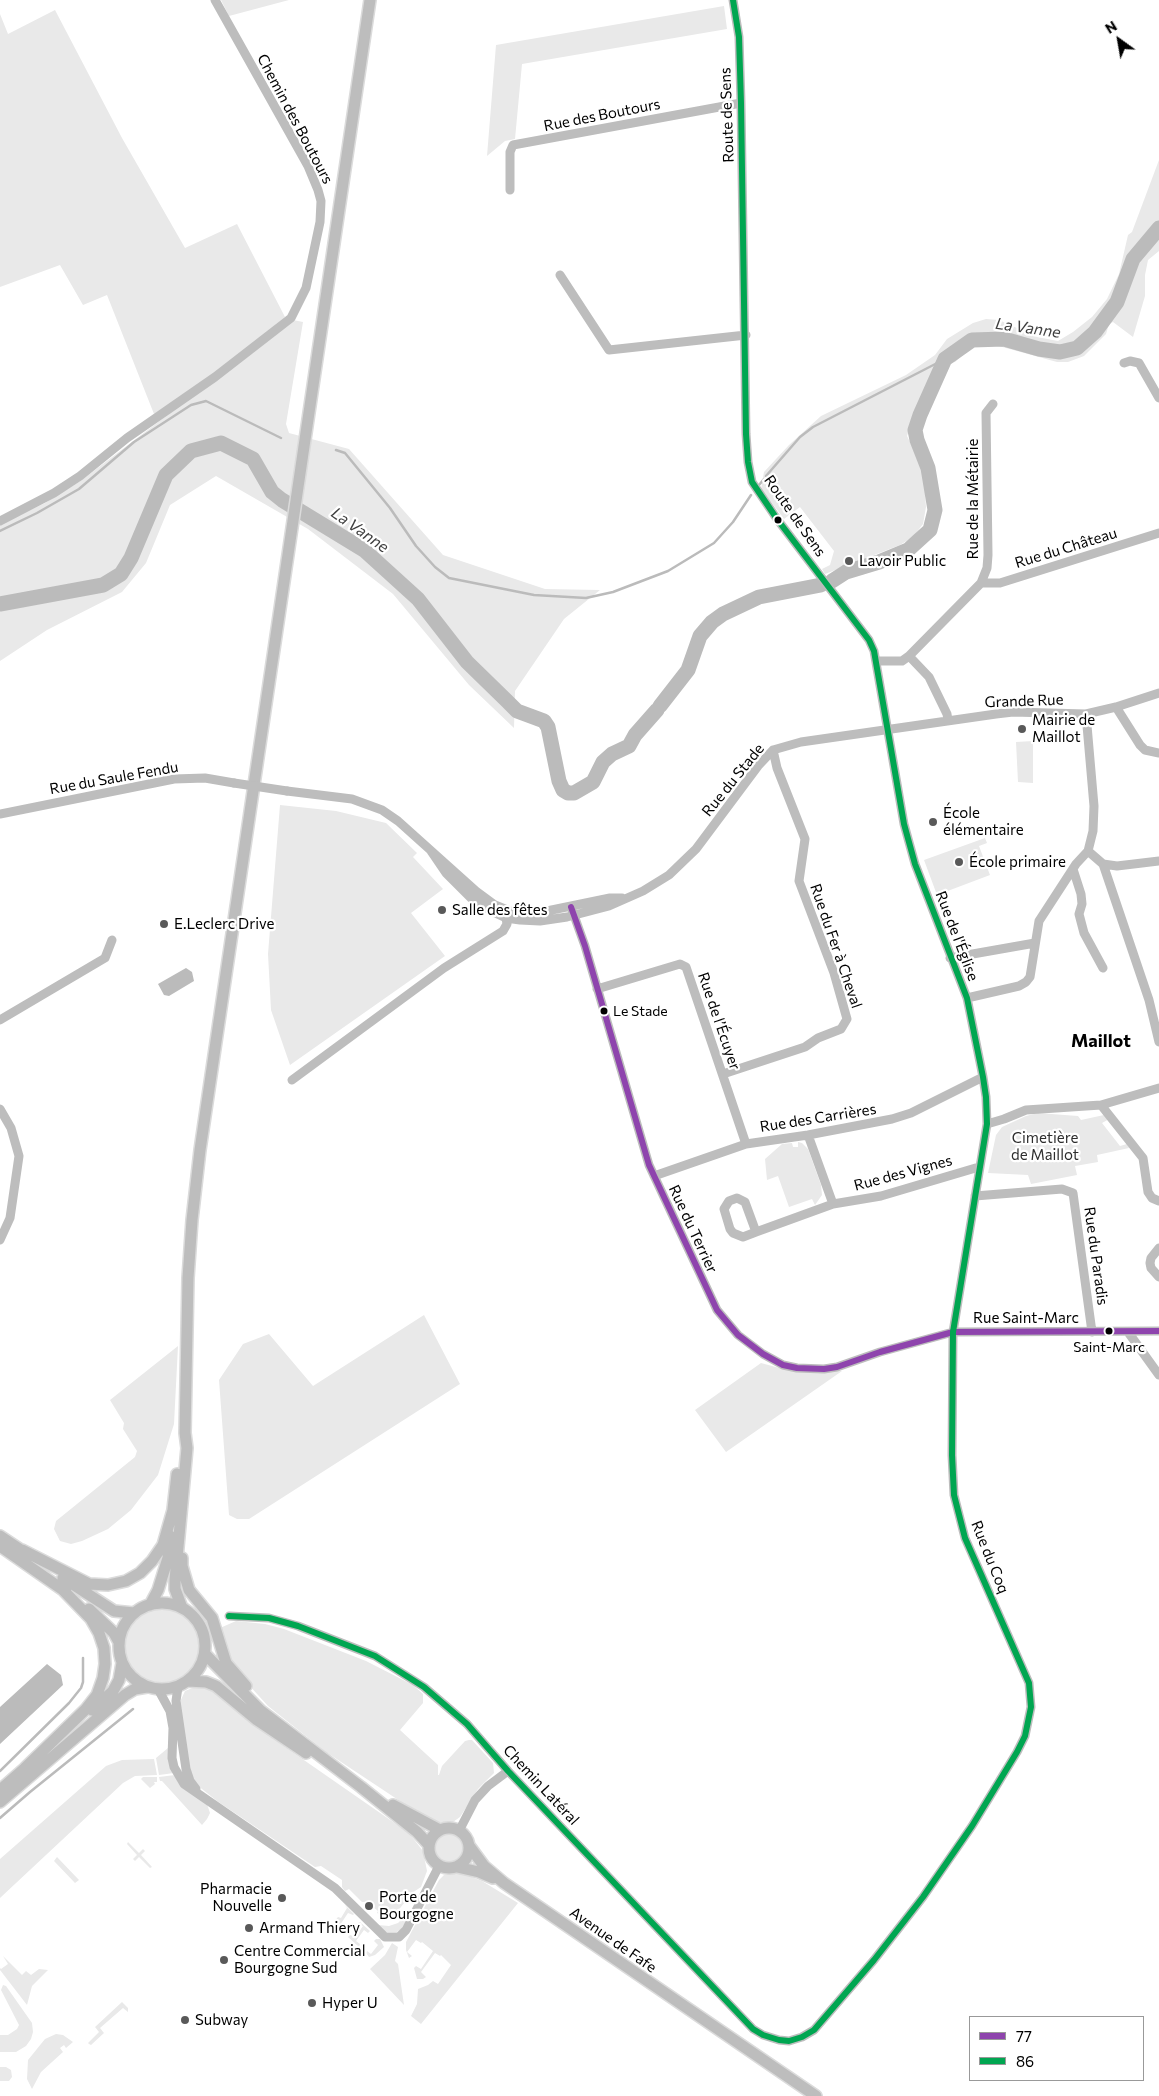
<!DOCTYPE html>
<html>
<head>
<meta charset="utf-8">
<style>
	body { margin:0 }
	#map { position:relative; width:1159px; height:2096px; overflow:hidden; background:#fff; font-family:Commissioner,sans-serif }
	canvas { display:block }
	.legend { position:absolute; left:969px; top:2016px; width:175px; height:65px; box-sizing:border-box; background:#fff; border:1px solid #999; margin:0; padding:6px 9px; list-style:none; font-size:15px; color:#000 }
	.legend li { display:flex; align-items:center; gap:10px; height:25px }
	.legend b { width:25px; border:1px solid #999 }
	.north { position:absolute; left:1094px; top:15px; width:50px; height:50px; -webkit-text-stroke:4px #fff; paint-order:stroke; rotate:328deg; font-size:14px; font-weight:700; line-height:20px; text-align:center; color:#000 }
	.north::after { content:''; display:block; margin:auto; width:18px; height:22px; background:#000; clip-path:polygon(50% 0,100% 100%,50% 72%,0 100%) }
</style>
</head>
<body>
<div id="map">
<canvas width="1159" height="2096"></canvas>
<ul class="legend">
<li><b style="height:6px;background:#8e44ad"></b>77</li>
<li><b style="height:6px;background:#00a651"></b>86</li>
</ul>
<div class="north">N</div>
</div>
<script>
const c = document.querySelector('canvas').getContext('2d');
c.lineJoin = 'round';
function fill(path, color) { c.fillStyle = color; c.fill(path, 'evenodd'); }
const shape = rows => new Path2D(rows.map(r => 'M' + r).join(''));
function strokePath(path, color, width, dash) { c.strokeStyle = color; c.lineWidth = width; c.lineCap = dash ? 'butt' : 'round'; c.setLineDash(dash || []); c.stroke(path); }
function label(font, color, halo, rows, align = 'center') {
  c.font = font + ' Commissioner,sans-serif'; c.lineWidth = 4.5; c.setLineDash([]); c.textBaseline = 'middle'; c.strokeStyle = halo; c.fillStyle = color; for (const [text, x, y, turn = 0] of rows) {
    c.save(); c.translate(x, y); c.rotate((+turn || 0) * Math.PI / 180); c.textAlign = isNaN(turn) ? turn : align; if (halo) c.strokeText(text, 0, 0); c.fillText(text, 0, 0); c.restore();
  }
}
fill(shape([
	[221,0,289,0,229,16],
	[724,6,727,29,522,64,515,139,505,141,487,156,496,45],
	[55,10,122,138,185,248,237,224,285,317,212,376,154,414,107,295,83,305,60,265,0,287,0,14,8,34],
	[1159,160,1159,251,1148,260,1145,275,1145,296,1133,337,1113,322,1109,324,1106,334,1084,356,1068,362,1057,362,995,345,980,346,971,348,955,362,938,366,914,415,907,436,918,458,924,479,926,507,923,524,913,537,900,545,825,574,822,569,830,565,834,551,800,507,784,519,761,489,764,472,789,445,821,416,906,375,935,355,947,339,973,323,986,319,999,320,1037,337,1058,341,1073,332,1092,317,1107,299,1119,274,1128,235,1132,232],
	[293,320,303,322,286,424,289,433,349,449,443,555,545,589,600,590,564,619,515,691,514,728,469,685,393,594,308,529,216,476,170,505,146,563,122,592,47,630,0,661,0,525,45,503,79,482],
	[1033,741,1033,783,1018,782,1016,742],
	[280,805,336,811,386,823,417,853,413,857,443,889,411,913,445,956,290,1065,271,1010,268,954],
	[985,838,987,843,979,846,990,875,937,895,924,860],
	[1038,1113,1078,1116,1081,1120,1104,1115,1111,1118,1102,1123,1120,1146,1127,1144,1129,1148,1097,1155,1098,1162,1075,1166,1077,1175,1031,1184,1028,1175,988,1173,996,1135,1002,1127,1026,1116],
	[798,1142,802,1143,808,1149,821,1185,822,1195,815,1205,812,1199,789,1207,778,1176,767,1180,765,1159,782,1144,792,1143,793,1147,798,1147],
	[424,1315,460,1384,249,1519,237,1519,229,1515,219,1380,243,1344,269,1334,313,1386],
	[178,1346,174,1424,158,1475,131,1510,108,1529,82,1541,71,1544,60,1541,54,1529,56,1521,135,1457,137,1451,123,1429,124,1423,110,1400],
	[761,1363,783,1369,842,1371,726,1452,695,1410],
	'124 1647a38 38 0 1 1 76 0a38 38 0 1 1-76 0Z',
	[236,1621,265,1624,284,1629,366,1661,413,1685,423,1694,423,1703,400,1730,438,1765,438,1775,439,1775,442,1766,465,1741,469,1740,472,1740,493,1763,494,1773,478,1789,460,1817,453,1822,437,1822,424,1817,326,1752,268,1706,248,1684,229,1660,220,1628],
	[197,1686,210,1688,222,1696,252,1724,409,1833,423,1851,427,1871,421,1887,412,1893,397,1912,388,1916,379,1914,377,1913,378,1911,367,1902,362,1902,349,1889,345,1891,342,1887,342,1880,321,1866,315,1867,217,1801,197,1785,191,1776,180,1702,185,1691],
	[168,1748,174,1773,159,1775,156,1758],
	[154,1759,157,1775,135,1776,123,1783,0,1898,0,1859,106,1766,122,1760],
	[175,1775,207,1804,210,1813,207,1819,202,1825,162,1781,160,1781,159,1777],
	[143,1777,157,1777,157,1782,154,1782,155,1784,150,1788,141,1779],
	'435 1848a15 15 0 1 1 30 0a15 15 0 1 1-30 0Z',
	[128,1842,139,1853,143,1849,145,1851,141,1855,152,1867,150,1868,139,1857,135,1861,133,1859,137,1855,127,1844],
	[57,1857,79,1880,75,1883,54,1861],
	[459,1872,482,1881,518,1903,421,2024,411,2016,417,2004,418,1989,428,1985,433,1981,438,1984,451,1965,441,1955,440,1956,435,1953,421,1972,426,1977,423,1979,417,1979,414,1968,416,1966,421,1969,433,1951,422,1942,421,1943,416,1940,407,1952,412,1956,409,1958,406,1950,406,1942,439,1880,444,1875],
	[344,1904,354,1914,353,1915,348,1913,340,1925,344,1928,343,1930,334,1922,338,1917,341,1918,347,1908],
	[409,1912,411,1914,401,1929,397,1932,384,1932,378,1925,389,1926,398,1923],
	[360,1922,370,1931,368,1933,364,1930,356,1941,360,1944,359,1947,348,1937,350,1935,355,1937,363,1926,358,1923],
	[376,1939,380,1939,384,1947,375,1955,369,1957,366,1953,367,1951,371,1954,378,1945,374,1941],
	[392,1943,398,1947,395,1961,398,1964,404,2005,370,1969,385,1955],
	[3,1956,22,1975,26,1971,31,1975,39,1969,48,1970,32,1986,27,2005,0,1970,0,1968,1,1969,8,1964],
	[3,1985,6,1986,32,2023,33,2032,31,2039,26,2046,16,2052,0,2052,0,2035,8,2035,17,2029,19,2025,1,1990],
	[122,2002,128,2008,128,2012,123,2008,100,2028,104,2033,91,2045,89,2044,88,2043,99,2032,95,2027],
	[56,2034,63,2035,73,2042,66,2048,64,2045,60,2048,63,2052,41,2072,32,2089,27,2079,28,2060,45,2039],
	[0,2067,6,2067,11,2070,12,2077,9,2081,0,2081]
]), '#e9e9e9');
fill(shape([
	[186,968,192,972,194,981,169,996,164,995,158,984],
	[47,1664,61,1675,63,1685,0,1744,0,1707]
]), '#bbb');
strokePath(shape([
	[336,450,345,453,390,508,416,546,435,567,449,578,534,595,586,598,613,592,668,571,714,543,733,522,751,495],
	[766,476,800,437,813,427,945,359],
	[759,485,764,479],
	[0,531,37,513,79,489,134,442,191,405,206,401,281,438],
	[0,1771,69,1703,81,1688,83,1682,83,1658],
	[0,1818,30,1792,133,1709]
]), '#bbb', 2.5);
strokePath(shape([
	[832,581,846,572,879,562,908,550,930,530,935,510,928,468,917,440,915,430,920,415,945,359,972,340,1004,339,1039,349,1060,352,1077,348,1095,332,1117,302,1133,259,1159,228],
	[0,604,103,585,121,574,131,558,166,475,191,451,221,443,253,459,272,492,282,500,364,550,418,599,467,662,507,701,517,711,544,721,548,727,559,781,563,790,568,793,574,793,593,782,603,762,612,754,629,746,635,735,657,710],
	[660,706,688,670,700,636,712,622,723,614,759,597,821,585]
]), '#bbb', 15);
const major = shape([
	[172,1518,177,1474],
	[0,1536,27,1554],
	[0,1546,66,1592],
	[22,1550,89,1584,108,1585,126,1581,140,1573,152,1561,163,1545,173,1510],
	[182,1558,182,1566,189,1590,212,1618,226,1663,246,1686],
	[63,1578,114,1611,134,1613],
	'119 1646a43 43 0 1 1 86 0a43 43 0 1 1-86 0Z',
	[150,1605,158,1590,168,1558,170,1536],
	[182,1608,175,1589,175,1580,187,1448,185,1433,188,1278,192,1220,200,1150,370,0],
	[89,1609,114,1633,119,1642],
	[205,1654,260,1710,361,1787,417,1832,429,1845],
	[188,1681,206,1682,216,1686,257,1720,306,1753],
	[92,1710,113,1691,119,1680,122,1663],
	[25,1768,86,1709,97,1695,103,1678,105,1664,104,1648,99,1633,91,1619,62,1589],
	[0,1790,31,1763],
	[0,1802,125,1695,135,1689,147,1687],
	[393,1805,440,1830],
	'429 1848a20 20 0 1 1 40 0a20 20 0 1 1-40 0Z',
	[470,1847,484,1866,504,1883,816,2096],
	[457,1867,479,1872,493,1878]
]);
strokePath(major, '#dbdbdb', 14);
strokePath(shape([
	[510,190,510,152,513,145,741,103],
	[560,275,609,350,746,335],
	[1124,363,1130,361,1139,363,1159,398],
	[0,521,54,493,80,476,127,438,215,377,291,318,306,288,320,222,321,201,318,190,308,166,215,0],
	[981,583,1000,583,1159,533],
	[909,656,929,677,947,714,948,720],
	[877,661,902,661,909,656,981,583,987,568,988,555,986,413,993,404],
	[1116,707,1140,745,1145,750,1159,753],
	[287,791,352,799,382,810,398,821,476,891,495,905,510,911,542,912,610,898,622,898],
	[0,814,174,779,205,778,234,783],
	[431,851,446,873,472,899,491,911,506,918,520,920,540,921,567,917,609,906,643,891,669,875,696,849,758,766,773,750,801,742,996,714,1013,712,1086,714,1116,707,1159,693],
	[1088,851,1103,864,1117,866,1159,861],
	[1103,864,1149,1000,1159,1042],
	[1073,869,1081,894,1082,904,1079,914,1084,933,1103,968],
	[571,907,585,946,649,1165,717,1310,738,1335,763,1354,783,1365,797,1368,824,1369,837,1367,880,1352,953,1332,1159,1331],
	[950,958,1035,943],
	[597,989,680,964,686,967,746,1144],
	[967,998,1019,986,1026,982,1030,977,1039,921,1076,864,1088,851,1093,831,1094,806,1086,714],
	[0,1020,105,958,112,940],
	[723,1074,805,1047,818,1038,841,1029,847,1019,834,973,799,881,805,839,777,768,773,750],
	[292,1080,444,968,503,931,507,924,506,918],
	[1101,1105,1143,1158,1148,1192,1152,1198,1159,1201],
	[0,1109,11,1128,19,1156,10,1218,0,1240],
	[987,1124,1004,1119,1026,1110,1101,1105,1159,1088],
	[808,1135,833,1204],
	[654,1176,746,1144,808,1135,892,1119,911,1113,983,1077],
	[975,1196,1062,1189,1073,1193,1092,1332],
	[756,1232,743,1237,733,1233,730,1229,724,1209,729,1201,737,1198,745,1202,756,1232,833,1204,881,1196,979,1167],
	[1159,1248,1151,1258,1150,1263,1151,1268,1159,1277],
	[1128,1332,1159,1375],
	[229,1616,269,1618,298,1626,375,1656,424,1687,467,1724,508,1771,753,2029,763,2035,779,2040,789,2041,802,2037,814,2030,874,1960,923,1897,972,1826,1017,1752,1025,1736,1031,1707,1029,1683,965,1538,954,1495,952,1455,953,1332,987,1124,986,1097,983,1077,967,998,915,864,904,824,874,651,869,640,777,519,752,482,748,462,746,434,741,103,739,37,733,0],
	[178,1687,176,1701,186,1769,190,1781,196,1789],
	[158,1689,170,1711,173,1728,172,1758,174,1767,184,1784,335,1888,385,1937,399,1937,406,1930,439,1866],
	[459,1831,475,1800,488,1786,508,1771]
]), '#bdbdbd', 9);
strokePath(major, '#bdbdbd', 11);
strokePath(shape([
	[234,783,287,791]
]), '#bdbdbd', 9);
strokePath(shape([
	[571,907,585,946,649,1165,717,1310,738,1335,763,1354,783,1365,797,1368,824,1369,837,1367,880,1352,953,1332,1159,1331]
]), '#8e44ad', 6);
strokePath(shape([
	[229,1616,269,1618,298,1626,375,1656,424,1687,467,1724,508,1771,753,2029,763,2035,779,2040,789,2041,802,2037,814,2030,874,1960,923,1897,972,1826,1017,1752,1025,1736,1031,1707,1029,1683,965,1538,954,1495,952,1455,953,1332,987,1124,986,1097,983,1077,967,998,915,864,904,824,874,651,869,640,777,519,752,482,748,462,746,434,741,103,739,37,733,0]
]), '#00a651', 6);
for (const [x, y, r, color] of [
	[778,520,4.5,"#000"],
	[849,561,5,"#595959"],
	[1022,729,5,"#595959"],
	[933,822,5,"#595959"],
	[959,862,5,"#595959"],
	[442,910,5,"#595959"],
	[164,924,5,"#595959"],
	[604,1011,4.5,"#000"],
	[1109,1331,4.5,"#000"],
	[282,1898,5,"#595959"],
	[369,1906,5,"#595959"],
	[249,1928,5,"#595959"],
	[224,1960,5,"#595959"],
	[312,2003,5,"#595959"],
	[185,2020,5,"#595959"]
]) { const dot = new Path2D(); dot.arc(x, y, r, 0, 2 * Math.PI); c.fillStyle = color; c.fill(dot); strokePath(dot, '#fff', 2); }
label('14px', '#000', '#fff', [
	["Le Stade",613,1011],
	["Saint-Marc",1109,1347,"center"]
], 'left');
label('15px', '#000', '#fff', [
	["Rue des Boutours",602,115,-11],
	["Route de Sens",727,115,-92],
	["Chemin des Boutours",295,119,62],
	["Rue de la Métairie",973,499,-90],
	["Route de Sens",795,516,55],
	["Rue du Château",1066,548,-17],
	["Grande Rue",1024,701,-2],
	["Rue du Saule Fendu",114,778,-10],
	["Rue du Stade",733,780,-51],
	["Rue de l'Église",957,936,69],
	["Rue du Fer à Cheval",836,946,71],
	["Rue de l’Écuyer",719,1021,71],
	["Rue des Carrières",818,1118,-9],
	["Rue des Vignes",903,1173,-15],
	["Rue du Terrier",693,1229,65],
	["Rue du Paradis",1096,1256,82],
	["Rue Saint-Marc",1026,1318],
	["Rue du Coq",990,1557,68],
	["Chemin Latéral",541,1785,47],
	["Avenue de Fafe",613,1940,35]
]);
label('15px', '#000', '#fff', [
	["Lavoir Public",859,561],
	["Mairie de",1032,720],
	["Maillot",1032,737],
	["École",943,813],
	["élémentaire",943,830],
	["École primaire",969,862],
	["Salle des fêtes",452,910],
	["E.Leclerc Drive",174,924],
	["Pharmacie",272,1889,"right"],
	["Nouvelle",272,1906,"right"],
	["Porte de",379,1897],
	["Bourgogne",379,1914],
	["Armand Thiery",259,1928],
	["Centre Commercial",234,1951],
	["Bourgogne Sud",234,1968],
	["Hyper U",322,2003],
	["Subway",195,2020]
], 'left');
label('15px', '#2e2e2e', '#fff', [
	["Cimetière",1045,1138],
	["de Maillot",1045,1155]
]);
label('italic 16px', '#3f3f3f', '#fff', [
	["La Vanne",1028,328,8],
	["La Vanne",360,530,35]
]);
label('bold 18px', '#000', '#fff', [
	["Maillot",1101,1041]
]);
</script>
</body>
</html>
